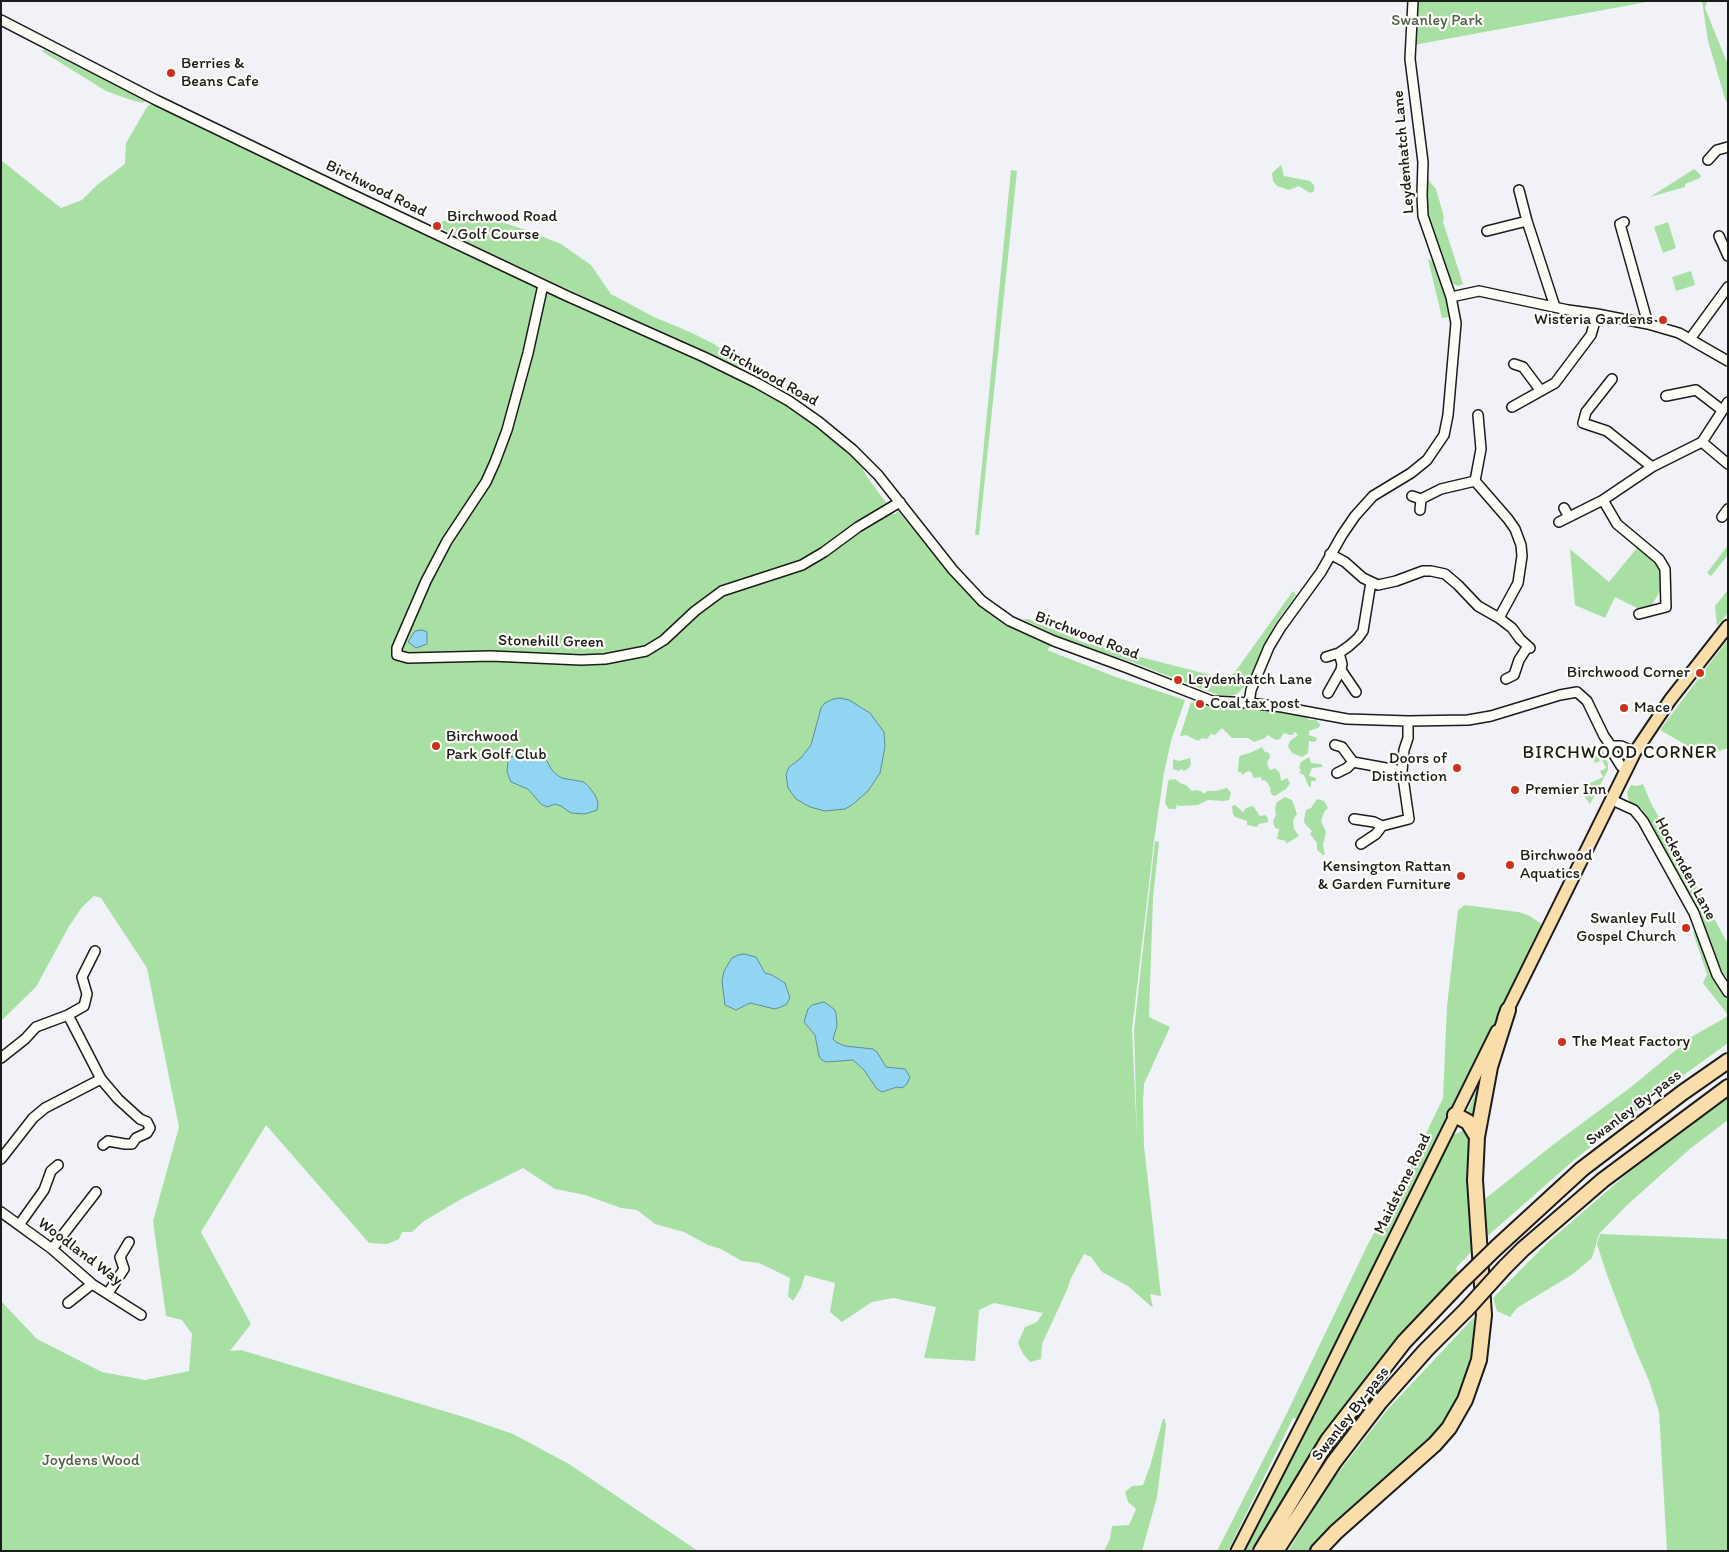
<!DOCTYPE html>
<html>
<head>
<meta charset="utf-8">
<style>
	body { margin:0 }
	#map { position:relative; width:1729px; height:1552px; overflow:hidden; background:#f1f2f8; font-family:Itim,sans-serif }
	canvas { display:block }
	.frame { position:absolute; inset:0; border:2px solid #1c1c1c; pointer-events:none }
</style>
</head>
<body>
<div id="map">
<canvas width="1729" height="1552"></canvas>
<div class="frame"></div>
</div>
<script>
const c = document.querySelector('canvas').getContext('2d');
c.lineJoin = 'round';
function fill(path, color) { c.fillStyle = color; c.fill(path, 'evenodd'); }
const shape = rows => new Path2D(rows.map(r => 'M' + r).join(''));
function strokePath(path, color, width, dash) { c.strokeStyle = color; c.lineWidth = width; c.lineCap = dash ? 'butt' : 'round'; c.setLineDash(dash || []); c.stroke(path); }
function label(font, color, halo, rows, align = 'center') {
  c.font = font + ' Itim,sans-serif'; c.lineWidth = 4.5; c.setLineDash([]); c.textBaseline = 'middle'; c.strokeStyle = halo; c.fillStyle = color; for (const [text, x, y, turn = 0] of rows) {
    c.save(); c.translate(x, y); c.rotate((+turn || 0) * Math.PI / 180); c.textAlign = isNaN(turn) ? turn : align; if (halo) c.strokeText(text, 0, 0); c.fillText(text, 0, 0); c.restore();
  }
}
fill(shape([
	[1417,1,1652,1,1414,45],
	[1702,1,1707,1,1705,8,1728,65,1728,101,1726,102,1708,41],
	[42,50,45,50,146,101,143,103,131,100,106,91,43,52],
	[156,100,388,214,452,248,538,288,640,328,757,383,853,450,867,477,888,505,880,514,895,514,898,511,962,588,985,609,1005,625,1051,646,1047,650,1116,677,1185,700,1171,741,1164,773,1154,841,1132,1030,1137,1138,1134,1030,1155,841,1159,842,1153,898,1149,1017,1170,1027,1144,1084,1143,1102,1144,1146,1161,1296,1150,1294,1153,1308,1128,1286,1102,1272,1091,1257,1084,1254,1071,1278,1067,1290,1042,1344,1041,1359,1030,1362,1023,1354,1018,1343,1025,1327,1037,1322,1043,1313,994,1303,979,1310,975,1361,924,1358,936,1307,893,1298,872,1302,842,1322,830,1312,835,1283,805,1275,801,1288,793,1301,788,1296,790,1278,759,1263,742,1261,721,1249,708,1245,684,1232,655,1224,637,1210,621,1208,585,1195,555,1189,523,1168,463,1198,424,1221,412,1232,402,1232,399,1239,387,1244,369,1243,266,1125,201,1232,251,1324,230,1351,241,1350,464,1417,513,1434,569,1464,698,1551,1,1551,1,1301,37,1339,102,1372,145,1380,189,1371,192,1334,182,1320,166,1316,153,1221,179,1127,147,968,101,898,94,896,82,907,68,928,36,987,1,1021,1,160,61,208,82,200,97,185,125,164,126,143,147,107],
	[1281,165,1284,176,1310,181,1314,185,1314,191,1310,193,1299,186,1289,190,1277,186,1273,181,1272,173],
	[1694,169,1699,173,1701,176,1700,178,1685,184,1685,187,1650,197],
	[1011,170,1017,171,979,535,975,535],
	[1425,176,1436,189,1444,217,1443,222,1463,284,1458,286,1454,284,1447,278,1427,219],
	[447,220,495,220,526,230,561,244,591,265,611,294,654,317,690,332,714,344,729,354,739,365,737,369,465,241,434,224],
	[1668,222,1676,248,1663,253,1654,227],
	[1428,259,1432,261,1438,268,1450,317,1442,318],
	[1691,271,1695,285,1676,291,1672,277],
	[1728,545,1728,555,1711,576,1707,573],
	[1637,548,1656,563,1660,571,1661,589,1652,605,1641,610,1615,597,1605,618,1575,605,1570,549,1609,582],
	[1728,590,1728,613,1717,626,1715,606],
	[1293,591,1296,595,1274,626,1246,685,1237,694,1230,696,1218,695,1129,661,1077,645,1022,619,1028,619,1085,643,1223,678,1229,677,1235,672],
	[1728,639,1728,748,1705,756,1660,730],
	[1191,702,1224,709,1250,707,1297,713,1308,718,1309,720,1316,720,1320,724,1320,726,1318,728,1309,731,1309,735,1317,738,1317,740,1314,742,1309,741,1308,753,1302,757,1292,753,1288,746,1290,741,1298,735,1294,732,1293,735,1290,735,1284,733,1280,739,1276,740,1267,735,1265,738,1254,742,1248,738,1232,738,1222,728,1215,735,1211,734,1207,739,1202,738,1198,741,1186,735,1180,736],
	[1262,747,1265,752,1269,753,1270,757,1267,763,1269,769,1271,770,1275,768,1280,773,1281,781,1287,778,1290,783,1286,789,1275,796,1272,795,1270,791,1271,789,1267,782,1264,780,1262,781,1261,777,1254,778,1251,772,1248,771,1242,775,1241,772,1238,772,1239,757,1242,755,1250,753],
	[1604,751,1608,764,1608,770,1590,804,1584,796,1590,794,1586,785,1603,777,1600,771,1606,768,1602,760,1595,763,1592,757],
	[1309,757,1311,763,1321,764,1323,767,1312,768,1309,776,1316,778,1316,781,1311,781,1311,786,1309,787,1304,775,1299,773,1301,770,1299,768,1301,762],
	[1190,758,1191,764,1189,768,1184,771,1181,769,1179,771,1173,769,1173,759,1179,761],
	[1171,779,1172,780,1175,779,1180,783,1186,785,1192,791,1195,790,1201,791,1204,794,1207,791,1215,791,1227,788,1231,793,1229,800,1224,801,1208,800,1198,805,1179,806,1177,804,1176,809,1169,809,1165,804,1168,781],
	[1643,784,1651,803,1728,944,1728,979,1723,973,1713,950,1701,915,1642,809,1629,801,1627,792,1631,785,1637,786],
	[1285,797,1292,800,1297,814,1293,820,1294,829,1299,836,1286,844,1286,841,1277,839,1279,829,1275,828,1273,821,1276,815,1275,808,1277,802],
	[1317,799,1324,801,1328,808,1324,812,1321,821,1326,832,1323,845,1325,855,1323,855,1317,850,1317,843,1310,834,1312,831,1305,824,1304,820,1306,810,1311,808],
	[1235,805,1243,812,1246,808,1253,806,1260,816,1265,815,1268,818,1268,822,1259,824,1257,827,1247,825,1247,821,1235,817,1233,814,1232,806],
	[1465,905,1518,912,1528,915,1539,922,1543,926,1298,1420,1293,1418,1228,1551,1217,1551,1286,1415,1368,1244,1404,1180,1443,1098,1447,1006,1458,910],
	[1696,930,1713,977,1728,1000,1728,1015,1703,983,1707,974,1693,932],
	[1728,1016,1728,1043,1674,1082,1574,1160,1483,1240,1481,1202,1554,1144,1631,1087,1693,1036],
	[1484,1072,1478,1122,1465,1117],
	[1728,1097,1728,1120,1691,1148,1626,1206,1599,1234,1592,1258,1573,1274,1517,1308,1510,1317,1497,1311,1493,1298,1547,1243,1628,1173],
	[1464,1130,1468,1132,1471,1137,1474,1249,1456,1268,1458,1274,1396,1338,1321,1435,1252,1551,1244,1551,1326,1393,1453,1135],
	[1600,1234,1728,1239,1728,1551,1667,1551,1659,1412,1649,1381,1636,1351,1607,1275,1597,1244],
	[1478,1313,1472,1363,1458,1400,1438,1433,1313,1551,1288,1551,1331,1482,1387,1410],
	[1163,1419,1165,1419,1166,1426,1157,1497,1142,1551,1104,1551,1110,1539,1112,1526,1129,1525,1136,1509,1128,1502,1125,1492,1132,1486,1143,1485,1150,1466]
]), '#a8e0a3');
const water = shape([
	[422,630,427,632,427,644,416,648,408,642,415,631,422,630],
	[840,698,849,700,870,713,884,732,885,747,880,773,868,791,852,805,845,809,825,811,810,807,796,799,788,788,786,774,789,767,801,758,811,745,821,708,825,703,833,699,840,698],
	[536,751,542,753,552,770,557,775,562,778,584,782,589,787,595,795,598,802,597,810,585,814,571,813,561,806,555,804,547,807,541,804,528,789,511,782,507,772,508,760,511,757,536,751],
	[744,954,756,957,765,973,772,975,785,983,790,998,786,1005,775,1009,750,1003,736,1010,725,1005,722,981,724,971,732,958,738,955,744,954],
	[824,1002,834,1009,836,1013,837,1026,833,1039,836,1042,845,1046,873,1049,877,1052,886,1067,905,1069,910,1077,907,1084,902,1088,897,1087,882,1092,877,1089,864,1070,853,1060,826,1062,822,1060,819,1056,815,1035,804,1022,808,1009,812,1005,824,1002]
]);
fill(water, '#91d5f2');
strokePath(water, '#628b9c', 1);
const minor = shape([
	[1,20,156,100,347,192,567,296,704,357,757,383,789,401,819,422,853,450,878,475,953,570,968,586,982,601,1010,621,1054,641,1125,667,1212,701,1249,703,1282,707,1347,719,1408,721,1468,720,1491,716,1560,695,1577,692,1587,701,1604,736,1611,746,1613,753,1621,766,1627,770],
	[1708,160,1717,150,1728,147],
	[1519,190,1527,221,1555,307],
	[1624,222,1620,224,1648,324],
	[1487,231,1527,221],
	[1719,236,1728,256],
	[543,285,528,353,507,430,495,462,486,482,447,541,426,581,397,648,397,655,408,658,491,656,581,660,605,659,646,651,664,640,695,611,722,591,802,565,824,552,858,527,900,502],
	[1451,297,1479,291,1568,310,1597,314,1648,324,1679,333,1728,361],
	[1690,339,1728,287],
	[1514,364,1523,367,1541,391],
	[1612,379,1586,412,1583,423,1607,431,1652,467],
	[1666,396,1696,390,1722,410],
	[1512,407,1555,383,1591,335,1597,314],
	[1702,442,1728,464],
	[1412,496,1421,499,1441,489,1475,481],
	[1603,500,1617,524,1659,559,1665,569,1666,607,1639,614],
	[1564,508,1569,517,1603,500,1652,467,1702,442,1728,402],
	[1420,510,1421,499],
	[1722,517,1728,509],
	[1559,522,1569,517],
	[1330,554,1345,562,1363,578,1378,585,1396,581,1423,571,1431,571,1445,574,1458,585,1478,606,1499,618,1518,583,1522,556,1521,545,1515,529,1508,519,1475,481,1481,449,1478,415],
	[1499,618,1512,628,1520,639,1530,648],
	[1326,657,1339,653,1349,646,1358,638,1363,631,1371,582],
	[1341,670,1356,692],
	[1506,679,1514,675,1519,660,1528,646],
	[1328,693,1341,670,1342,664,1339,653],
	[1249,703,1251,690,1269,647,1281,627,1321,572,1342,535,1355,516,1373,496,1411,473,1427,460,1444,435,1448,415,1456,323,1451,297,1423,216,1422,195,1423,162,1410,59,1413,1],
	[1335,745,1342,747,1353,762],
	[1611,746,1621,746,1635,752],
	[1337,773,1347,768,1353,762,1402,771],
	[1612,800,1634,810,1643,821,1694,913,1717,975,1728,992],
	[1354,819,1374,822,1382,826],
	[1361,844,1376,834,1382,826,1409,819,1402,771,1404,750,1408,738,1408,721],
	[95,951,82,977,87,994,84,1006,68,1015,101,1079,118,1099,140,1119,147,1122,150,1128,147,1133,136,1138,132,1144,125,1144,108,1141,103,1145],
	[1,1058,25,1039,36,1027,68,1015],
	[1,1159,33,1118,45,1108,101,1079],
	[1,1212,52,1249,92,1284,141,1315],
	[19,1225,44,1190,51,1171,58,1165],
	[52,1249,96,1192],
	[108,1293,124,1269,120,1257,129,1242],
	[68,1303,92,1284]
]);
const major = shape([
	[1504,1017,1635,752,1670,700,1728,626],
	[1237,1551,1320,1389,1497,1031]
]);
const highway = shape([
	[1455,1115,1468,1122,1477,1137],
	[1497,1247,1582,1169,1682,1093,1728,1061],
	[1505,1267,1523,1249,1603,1180,1728,1087],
	[1261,1551,1328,1440,1404,1342,1460,1283],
	[1276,1551,1334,1462,1380,1402,1426,1350,1467,1309],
	[1318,1551,1336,1532,1435,1444,1449,1428,1465,1400,1479,1360,1484,1315,1475,1180,1477,1137,1490,1067,1508,1010]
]);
strokePath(minor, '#1c1c1c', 12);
strokePath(major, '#1c1c1c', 15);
strokePath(highway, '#1c1c1c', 18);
strokePath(minor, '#fdfcf7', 9);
strokePath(major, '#f9deab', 11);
strokePath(highway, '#f9deab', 14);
const highwayBridge = shape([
	[1460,1283,1497,1247],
	[1467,1309,1505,1267]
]);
strokePath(highwayBridge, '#1c1c1c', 18, []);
strokePath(highwayBridge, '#f9deab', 14);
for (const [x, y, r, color] of [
	[171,73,5,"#c8321e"],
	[437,226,5,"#c8321e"],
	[1663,320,5,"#c8321e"],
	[1700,673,5,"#c8321e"],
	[1178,680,5,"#c8321e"],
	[1200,704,5,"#c8321e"],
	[1624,708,5,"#c8321e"],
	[436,746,5,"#c8321e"],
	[1457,768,5,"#c8321e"],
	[1515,790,5,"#c8321e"],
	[1510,865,5,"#c8321e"],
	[1461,876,5,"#c8321e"],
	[1686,928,5,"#c8321e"],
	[1562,1042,5,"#c8321e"]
]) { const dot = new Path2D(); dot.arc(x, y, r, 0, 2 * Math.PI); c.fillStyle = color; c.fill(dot); strokePath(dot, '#fdfcf7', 2); }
label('16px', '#4d614b', '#fdfcf7', [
	["Swanley Park",1437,21],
	["Joydens Wood",91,1461]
]);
label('16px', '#1c1c1c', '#fdfcf7', [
	["Berries &",181,64],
	["Beans Cafe",181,82],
	["Birchwood Road",447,217],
	["/ Golf Course",447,235],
	["Wisteria Gardens",1653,320,"right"],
	["Birchwood Corner",1690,673,"right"],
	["Leydenhatch Lane",1188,680],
	["Coal tax post",1210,704],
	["Mace",1634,708],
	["Birchwood",446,737],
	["Park Golf Club",446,755],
	["Doors of",1447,759,"right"],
	["Distinction",1447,777,"right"],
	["Premier Inn",1525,790],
	["Birchwood",1520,856],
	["Aquatics",1520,874],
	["Kensington Rattan",1451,867,"right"],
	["& Garden Furniture",1451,885,"right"],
	["Swanley Full",1676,919,"right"],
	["Gospel Church",1676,937,"right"],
	["The Meat Factory",1572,1042]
], 'left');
label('16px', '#1c1c1c', '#fdfcf7', [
	["Leydenhatch Lane",1404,152,-95],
	["Birchwood Road",376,189,26],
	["Birchwood Road",769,376,29],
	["Birchwood Road",1087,636,21],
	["Stonehill Green",551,642,1],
	["Hockenden Lane",1685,869,62],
	["Swanley By-pass",1634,1108,-37],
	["Maidstone Road",1403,1184,-64],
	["Woodland Way",80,1252,37],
	["Swanley By-pass",1351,1414,-52]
]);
c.letterSpacing = '1px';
label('18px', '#1c1c1c', '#fdfcf7', [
	["BIRCHWOOD CORNER",1620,753]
]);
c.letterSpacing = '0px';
</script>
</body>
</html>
